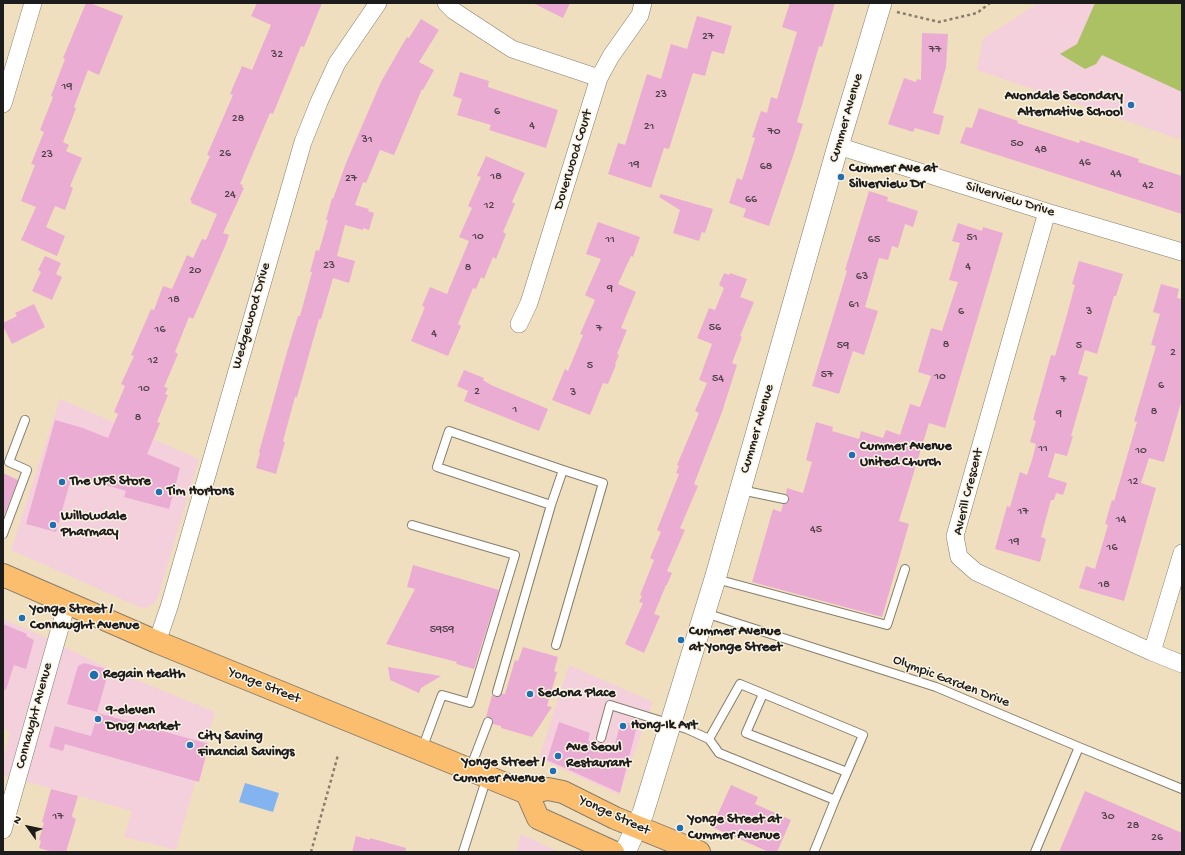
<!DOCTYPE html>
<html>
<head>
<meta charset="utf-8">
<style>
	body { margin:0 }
	#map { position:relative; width:1185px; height:855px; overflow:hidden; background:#f0dfbe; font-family:"Gochi Hand",sans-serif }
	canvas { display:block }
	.frame { position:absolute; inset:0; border:4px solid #1c1c1c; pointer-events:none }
	.north { position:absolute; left:8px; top:807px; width:40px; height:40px; -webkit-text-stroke:3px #fcf5e5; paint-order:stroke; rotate:303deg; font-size:11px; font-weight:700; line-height:16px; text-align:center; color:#1c1c1c }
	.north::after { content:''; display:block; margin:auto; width:14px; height:18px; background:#1c1c1c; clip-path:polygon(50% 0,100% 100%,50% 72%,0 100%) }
</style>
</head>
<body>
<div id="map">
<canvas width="1185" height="855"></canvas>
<div class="frame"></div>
<div class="north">N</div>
</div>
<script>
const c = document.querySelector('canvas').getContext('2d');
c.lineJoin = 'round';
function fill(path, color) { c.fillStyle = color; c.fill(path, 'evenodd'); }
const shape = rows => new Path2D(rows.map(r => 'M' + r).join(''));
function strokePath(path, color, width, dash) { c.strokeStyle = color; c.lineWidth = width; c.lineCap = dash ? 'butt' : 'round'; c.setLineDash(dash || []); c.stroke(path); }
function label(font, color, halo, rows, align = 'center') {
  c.font = font + ' "Gochi Hand",sans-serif'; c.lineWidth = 3; c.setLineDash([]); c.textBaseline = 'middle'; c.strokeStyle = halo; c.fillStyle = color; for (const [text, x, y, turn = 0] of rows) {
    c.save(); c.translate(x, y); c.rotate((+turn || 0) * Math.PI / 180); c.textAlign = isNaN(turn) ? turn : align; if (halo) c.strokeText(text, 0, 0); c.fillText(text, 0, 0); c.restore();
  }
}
fill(shape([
	[1038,3,1182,3,1182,140,977,70,983,39],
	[60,399,199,459,158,597,155,603,146,608,139,607,11,550],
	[3,619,34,632,110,669,215,712,176,850,124,837,132,811,3,775,3,758,10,732,3,729],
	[569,665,653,702,619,795,539,758],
	[521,834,559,852,516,852]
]), '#f4cfdc');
fill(shape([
	[1095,3,1182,3,1182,92,1102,55,1096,64,1085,69,1060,54,1077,44]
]), '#acc064');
fill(shape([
	[245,783,279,793,273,812,239,802]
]), '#83b4ef');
fill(shape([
	[86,3,90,3,123,16,99,75,88,70,74,107,76,108,63,142,69,145,66,151,82,158,70,186,73,188,65,210,55,206,46,227,65,236,57,256,21,240,36,207,21,201,35,165,31,164,44,132,40,130,53,97,51,96,65,59,63,58],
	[257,3,322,3,304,47,301,46,273,114,270,113,240,184,243,185,242,187,244,188,223,233,229,235,226,244,193,319,189,317,175,352,178,354,164,387,168,388,165,394,168,395,157,422,160,423,147,454,180,468,169,509,124,497,126,491,72,475,56,532,26,524,55,420,83,428,108,438,118,414,114,412,125,386,121,384,134,356,131,355,151,309,154,310,163,286,172,289,187,255,193,258,202,239,206,240,217,214,191,203,192,201,190,200,210,156,207,155,233,95,230,94,242,66,252,70,271,25,251,16],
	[533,3,570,3,563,18],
	[790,3,835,3,822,47,819,46,797,122,803,124,793,156,769,226,743,217,746,209,729,203,737,178,742,180,755,138,752,137,761,111,767,113,771,97,777,99,797,32,782,27],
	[697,16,732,26,724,54,712,51,705,76,693,73,669,149,664,148,651,188,608,174,618,143,625,145,647,74,661,79,671,44,687,49],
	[421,19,439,30,419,62,434,70,423,90,422,89,394,155,380,150,366,183,363,182,355,205,369,209,368,211,374,213,369,230,363,228,363,230,345,225,337,256,355,261,349,283,333,278,321,319,319,319,297,397,295,397,283,441,285,442,276,474,256,468,260,453,259,452,287,352,298,316,300,316,312,272,310,272,316,250,319,251,328,220,326,220,332,198,333,199,346,163,381,82,401,47,407,37,409,38],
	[922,33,948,34,946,67,933,113,944,116,939,135,915,128,913,132,888,124,904,78,916,82,917,79,921,80],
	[460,72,489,81,488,87,558,110,546,148,489,130,491,125,457,115,462,99,453,96],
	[979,108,1018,121,1017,123,1079,143,1080,140,1139,159,1138,162,1182,176,1182,214,960,143,966,127,972,128],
	[486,156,525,173,512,202,515,204,503,232,506,234,496,259,493,257,484,279,481,277,476,289,473,288,458,324,461,326,448,356,411,341,425,307,422,306,430,287,447,294,469,241,459,237,472,208,468,206,481,177,477,176],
	[869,191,888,197,887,201,918,211,913,227,905,224,898,248,892,246,888,260,879,258,865,307,878,311,864,355,853,351,839,394,812,386,847,271,845,270],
	[661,194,713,209,705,233,702,232,699,241,673,233,680,210,659,197],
	[598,222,640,237,633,257,631,256,618,284,636,292,621,328,627,330,617,354,619,355,615,364,616,365,608,384,603,383,590,415,552,400,565,369,568,371,583,335,580,334,595,300,585,295,601,259,586,254],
	[958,223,982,231,983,227,1003,233,945,428,929,423,899,521,909,524,882,617,752,582,773,509,781,512,783,504,788,502,789,498,786,494,787,488,803,493,812,462,806,460,816,422,833,427,832,431,859,439,861,431,883,438,886,430,900,435,910,404,920,407,931,376,918,372,931,328,942,331,958,282,949,280,960,243,952,241],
	[45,256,61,263,56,274,62,277,52,300,32,291,41,272,38,270],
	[1079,261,1123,274,1116,296,1114,296,1097,354,1085,350,1078,374,1088,377,1071,436,1073,436,1067,456,1055,453,1048,477,1067,483,1063,495,1056,493,1054,500,1051,500,1041,537,1046,539,1040,562,995,549,1007,506,1010,507,1020,472,1027,475,1032,460,1036,444,1030,442,1036,421,1033,420,1051,355,1055,356,1066,318,1075,285,1072,284],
	[724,273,729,275,730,273,747,279,740,297,754,302,740,336,742,337,732,363,737,365,722,412,694,484,698,486,680,528,685,530,667,571,672,573,667,585,666,585,654,614,660,616,644,653,625,644,643,603,639,602,642,596,640,595,654,560,650,558,661,532,657,530,679,474,676,473,679,466,677,465,699,413,695,411,707,383,699,380,712,344,697,338,709,308,715,310,724,288,719,285],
	[1161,284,1179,289,1177,298,1182,299,1182,399,1164,462,1149,458,1141,483,1156,488,1124,601,1079,588,1086,566,1095,569,1108,525,1105,524,1112,500,1114,501,1137,422,1134,421,1156,346,1151,345,1160,314,1153,312],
	[34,304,45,327,12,344,3,326,3,323,17,316,15,313],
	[464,370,484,378,483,380,491,385,548,409,539,431,464,401,468,391,457,386],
	[3,473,18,480,3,518],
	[413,565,499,590,474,669,456,664,457,662,386,644,415,589,407,587],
	[3,624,27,634,26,636,34,640,26,669,14,665,6,690,3,689],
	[523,647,558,657,554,671,557,672,547,706,552,707,532,737,501,728,501,726,493,724,493,721,490,717,486,717,492,695,495,697,498,697,502,694,505,694,515,660,518,661],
	[84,663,109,670,97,712,67,704,78,666],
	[388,667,441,676,421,688,419,693,390,680],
	[98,713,209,744,199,782,65,744,63,751,49,747,55,726,91,736],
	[621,721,637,726,620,793,547,760,559,722,590,733,588,741,614,748],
	[731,785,758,797,755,804,791,820,777,852,769,852,712,827],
	[51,789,78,796,72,815,73,818,76,819,66,852,53,852,39,848,41,841,39,840,44,823,42,822],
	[1085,791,1182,833,1182,852,1059,852],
	[356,836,370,840,370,838,406,848,405,852,352,852]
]), '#eaacd3');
const service = shape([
	[741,490,784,499],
	[412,525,515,555,470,703,442,695,422,749],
	[3,534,27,470,9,462,25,420],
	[716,579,887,625,905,569],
	[705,613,936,687,1079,747,1182,789],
	[556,645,603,483,563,470],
	[497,692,551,505,437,467,449,431,563,470,551,505],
	[763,694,746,733,847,772],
	[601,738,610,705,687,729,709,739,719,753,835,800,814,852],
	[709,739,740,684,863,735,835,800],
	[470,769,488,722],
	[463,852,487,777],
	[1035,852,1079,747]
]);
const minor = shape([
	[446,3,454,11,512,49,599,78],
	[3,104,33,3],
	[838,146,1047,212,1182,252],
	[1047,212,955,536,959,557,976,572,1152,652,1182,664],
	[519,324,529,303,599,78,611,56,640,15,643,3],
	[157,642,169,607,303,142,319,102,337,63,378,3],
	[1152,652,1182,553],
	[3,830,67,603]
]);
const tertiary = shape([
	[625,852,643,813,715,579,838,146,881,3]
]);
const primary = shape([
	[3,575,157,642,527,793,548,789,563,792,615,818,699,852],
	[527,793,538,818,613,852]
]);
strokePath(service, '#867e6d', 10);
strokePath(minor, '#867e6d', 18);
strokePath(tertiary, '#867e6d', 22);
strokePath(primary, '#867e6d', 24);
strokePath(shape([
	[897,12,939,22,977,13,990,3],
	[311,852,338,755]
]), '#867e6d', 2.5, [3, 3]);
strokePath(service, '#fff', 8);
strokePath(minor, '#fff', 17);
strokePath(tertiary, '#fff', 21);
strokePath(primary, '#fbbd6e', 22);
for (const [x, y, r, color] of [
	[1131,105,4,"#1f6fb2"],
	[841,177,4,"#1f6fb2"],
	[852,455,4,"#1f6fb2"],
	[62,482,4,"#1f6fb2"],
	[159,492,4,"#1f6fb2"],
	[53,525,4,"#1f6fb2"],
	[22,618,4,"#1f6fb2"],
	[681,640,4,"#1f6fb2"],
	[94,675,5,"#1f6fb2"],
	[530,694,4,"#1f6fb2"],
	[98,719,4,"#1f6fb2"],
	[623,726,4,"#1f6fb2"],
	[190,745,4,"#1f6fb2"],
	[558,756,4,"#1f6fb2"],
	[553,771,4,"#1f6fb2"],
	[680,828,4,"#1f6fb2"]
]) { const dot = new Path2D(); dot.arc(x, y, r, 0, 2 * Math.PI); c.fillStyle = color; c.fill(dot); strokePath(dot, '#fcf5e5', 1.5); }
label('12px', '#50404a', null, [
	["27",708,37],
	["77",935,50],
	["32",277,55],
	["19",67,87],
	["23",661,95],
	["6",497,112],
	["28",238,119],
	["4",532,126],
	["21",649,127],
	["70",774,132],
	["31",367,140],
	["50",1017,144],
	["48",1041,150],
	["26",225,154],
	["23",47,155],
	["46",1085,163],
	["19",634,165],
	["68",766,167],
	["44",1116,174],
	["18",496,177],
	["27",351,179],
	["42",1148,186],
	["24",230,195],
	["66",751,200],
	["12",489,206],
	["10",478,237],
	["51",972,238],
	["11",610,240],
	["65",874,240],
	["23",329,266],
	["4",968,267],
	["8",468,268],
	["20",195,271],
	["63",862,277],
	["9",610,289],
	["18",174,300],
	["61",854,305],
	["6",961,312],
	["3",1089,312],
	["56",715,328],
	["7",599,329],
	["16",160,330],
	["4",434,334],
	["8",946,345],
	["59",843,346],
	["5",1079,346],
	["2",1173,353],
	["12",153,361],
	["5",590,366],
	["57",827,375],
	["10",940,377],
	["54",718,379],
	["7",1063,380],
	["6",1161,386],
	["10",144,389],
	["2",477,392],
	["3",573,393],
	["1",515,410],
	["8",1154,412],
	["9",1059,414],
	["8",138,418],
	["11",1043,449],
	["10",1141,451],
	["12",1133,482],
	["17",1023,512],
	["14",1121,520],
	["45",816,530],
	["19",1014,542],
	["16",1112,548],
	["18",1104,585],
	["5959",442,630],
	["17",58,817],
	["30",1108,817],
	["28",1133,826],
	["26",1157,838]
]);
label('bold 14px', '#1c1c1c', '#fcf5e5', [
	["Avondale Secondary",1123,97,"right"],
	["Alternative School",1123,113,"right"],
	["Cummer Ave at",849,169],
	["Silverview Dr",849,185],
	["Cummer Avenue",860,447],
	["United Church",860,463],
	["The UPS Store",70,482],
	["Tim Hortons",167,492],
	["Willowdale",61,517],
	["Pharmacy",61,533],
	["Yonge Street /",30,610],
	["Connaught Avenue",30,626],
	["Cummer Avenue",689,632],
	["at Yonge Street",689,648],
	["Regain Health",103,675],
	["Sedona Place",538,694],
	["9-eleven",106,711],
	["Drug Market",106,727],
	["Hong-Ik Art",631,726],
	["City Saving",198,737],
	["Financial Savings",198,753],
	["Ave Seoul",566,748],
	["Restaurant",566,764],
	["Yonge Street /",545,763,"right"],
	["Cummer Avenue",545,779,"right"],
	["Yonge Street at",688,820],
	["Cummer Avenue",688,836]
], 'left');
label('14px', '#1c1c1c', '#fcf5e5', [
	["Cummer Avenue",847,118,-74],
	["Doverwood Court",574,160,-73],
	["Silverview Drive",1010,200,17],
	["Wedgewood Drive",252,316,-74],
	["Cummer Avenue",758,429,-74],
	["Averill Crescent",969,492,-76],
	["Olympic Garden Drive",951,682,21],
	["Yonge Street",264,686,22],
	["Connaught Avenue",35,716,-75],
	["Yonge Street",614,816,25]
]);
</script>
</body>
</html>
